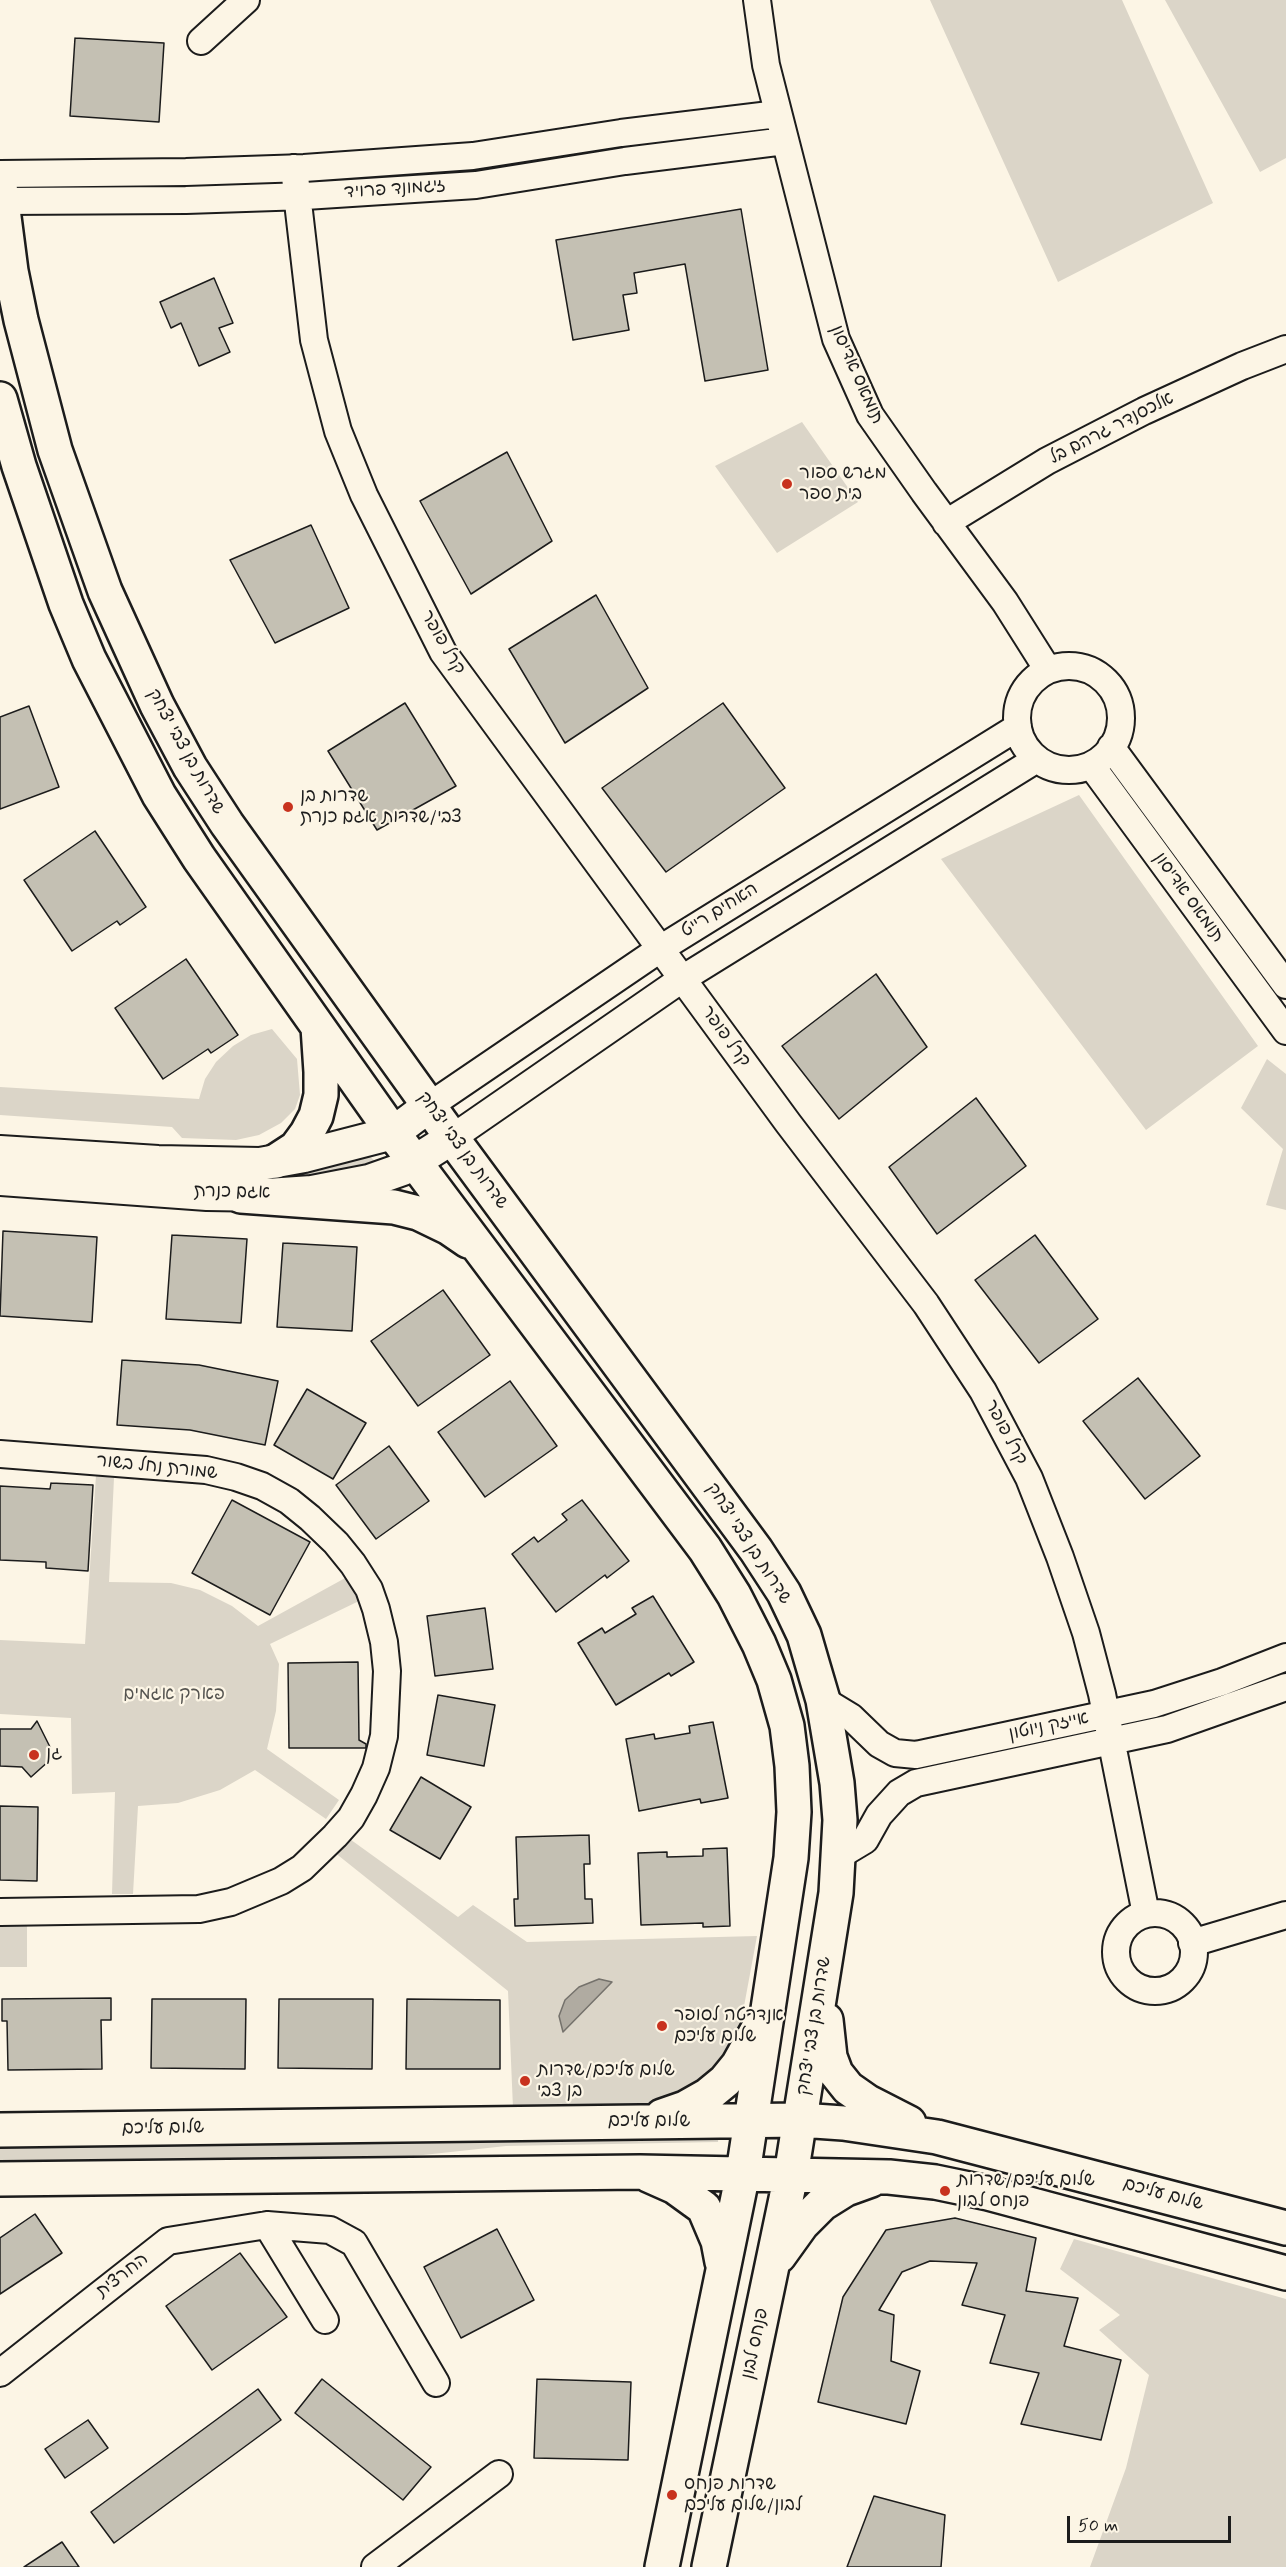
<!DOCTYPE html>
<html>
<head>
<meta charset="utf-8">
<style>
	body { margin:0 }
	#map { position:relative; width:1286px; height:2567px; overflow:hidden; background:#fcf5e5; font-family:Mynerve,sans-serif }
	canvas { display:block }
	.scale { position:absolute; left:1067px; top:2516px; width:164px; height:27px; box-sizing:border-box; border:3px solid #1c1c1c; border-top:0; padding-left:8px; font-size:18px; line-height:21px; white-space:nowrap; color:#1c1c1c; -webkit-text-stroke:4px #fcf5e5; paint-order:stroke }
</style>
</head>
<body>
<div id="map">
<canvas width="1286" height="2567"></canvas>
<div class="scale">50 m</div>
</div>
<script>
const c = document.querySelector('canvas').getContext('2d');
c.lineJoin = 'round';
function fill(path, color) { c.fillStyle = color; c.fill(path, 'evenodd'); }
const shape = rows => new Path2D(rows.map(r => 'M' + r).join(''));
function strokePath(path, color, width, dash) { c.strokeStyle = color; c.lineWidth = width; c.lineCap = dash ? 'butt' : 'round'; c.setLineDash(dash || []); c.stroke(path); }
function label(font, color, halo, rows, align = 'center') {
  c.font = font + ' Mynerve,"Playpen Sans Hebrew",sans-serif'; c.lineWidth = 4.5; c.setLineDash([]); c.textBaseline = 'middle'; c.strokeStyle = halo; c.fillStyle = color; for (const [text, x, y, turn = 0] of rows) {
    c.save(); c.translate(x, y); c.rotate((+turn || 0) * Math.PI / 180); c.textAlign = isNaN(turn) ? turn : align; if (halo) c.strokeText(text, 0, 0); c.fillText(text, 0, 0); c.restore();
  }
}
fill(shape([
	[930,0,1122,0,1213,203,1058,282],
	[1165,0,1286,0,1286,158,1260,172],
	[802,422,858,502,777,553,715,466],
	[1079,795,1258,1046,1146,1130,941,859],
	[272,1029,297,1059,300,1095,295,1109,281,1123,259,1135,236,1140,182,1138,172,1127,0,1115,0,1087,199,1099,205,1079,216,1062,233,1046,251,1035],
	[1267,1059,1286,1074,1286,1210,1266,1205,1283,1149,1241,1108],
	[368,1155,381,1166,276,1182,213,1174],
	[96,1475,114,1478,109,1582,171,1583,200,1590,232,1606,258,1626,347,1577,359,1601,270,1644,279,1664,276,1711,267,1749,339,1800,326,1819,255,1770,220,1790,178,1803,138,1806,133,1894,112,1894,115,1792,72,1794,71,1718,0,1714,0,1640,85,1644],
	[347,1837,458,1917,473,1905,527,1942,757,1936,740,2028,734,2047,724,2064,683,2097,642,2108,513,2108,508,1991,334,1852],
	[0,1920,27,1920,27,1967,0,1967],
	[719,2132,718,2142,506,2146,331,2165,0,2168,0,2143],
	[1074,2239,1286,2299,1286,2567,1090,2567,1126,2468,1149,2375,1099,2330,1120,2315,1060,2269]
]), '#dbd5c8');
const water = shape([
	[599,1979,612,1982,563,2032,559,2016,565,2000,579,1987,599,1979]
]);
fill(water, '#b0aba1');
strokePath(water, '#75726c', 1.5);
const building = shape([
	[75,38,164,43,159,122,70,116,75,38],
	[741,209,768,370,705,381,685,264,634,273,637,293,623,295,629,330,573,340,556,240,741,209],
	[214,278,233,323,219,328,230,352,199,366,181,323,171,328,160,302,214,278],
	[507,452,552,541,471,594,420,501,507,452],
	[311,525,349,608,275,643,230,560,311,525],
	[596,595,648,688,565,743,509,649,596,595],
	[405,703,456,786,377,830,328,751,405,703],
	[723,703,785,788,666,872,602,788,723,703],
	[29,706,59,787,0,809,0,717,29,706],
	[95,831,146,907,120,925,117,921,72,951,24,880,95,831],
	[186,959,238,1035,211,1053,208,1049,163,1079,115,1008,186,959],
	[876,974,927,1047,839,1119,782,1046,876,974],
	[976,1098,1026,1166,937,1234,889,1167,976,1098],
	[3,1231,97,1237,92,1322,0,1316,3,1231],
	[172,1235,247,1239,241,1323,166,1319,172,1235],
	[1035,1235,1098,1319,1039,1363,975,1280,1035,1235],
	[283,1243,357,1247,352,1331,277,1327,283,1243],
	[443,1290,490,1355,418,1406,371,1341,443,1290],
	[122,1360,199,1365,278,1381,265,1445,190,1430,117,1425,122,1360],
	[1138,1378,1200,1456,1145,1499,1083,1421,1138,1378],
	[510,1381,557,1446,485,1497,438,1432,510,1381],
	[307,1389,366,1423,333,1479,274,1445,307,1389],
	[389,1446,429,1501,376,1539,336,1485,389,1446],
	[51,1483,93,1485,88,1571,46,1568,46,1562,0,1560,0,1486,50,1489,51,1483],
	[232,1500,310,1542,270,1615,192,1573,232,1500],
	[582,1500,629,1561,607,1578,605,1575,556,1612,512,1554,534,1537,538,1542,567,1520,562,1514,582,1500],
	[653,1596,694,1662,671,1676,669,1673,616,1705,578,1643,602,1628,605,1633,636,1614,632,1608,653,1596],
	[485,1608,493,1669,435,1676,427,1616,485,1608],
	[358,1662,359,1740,366,1744,366,1748,289,1748,288,1663,358,1662],
	[438,1695,495,1705,484,1766,427,1755,438,1695],
	[37,1721,50,1747,50,1760,31,1777,22,1767,0,1766,0,1729,31,1729,37,1721],
	[713,1722,728,1798,701,1803,700,1799,639,1811,626,1739,654,1734,655,1739,690,1733,689,1726,713,1722],
	[421,1777,471,1807,440,1859,390,1830,421,1777],
	[0,1806,38,1807,37,1881,0,1880,0,1806],
	[589,1835,590,1864,584,1864,585,1899,592,1899,593,1923,515,1926,514,1899,518,1899,516,1837,589,1835],
	[727,1848,730,1926,703,1927,703,1923,641,1925,638,1853,667,1852,667,1857,703,1856,703,1849,727,1848],
	[111,1998,111,2020,101,2020,102,2069,8,2070,7,2021,2,2021,2,1999,111,1998],
	[152,1999,246,1999,245,2069,151,2068,152,1999],
	[279,1999,373,1999,372,2069,278,2068,279,1999],
	[407,1999,500,2000,500,2069,406,2069,407,1999],
	[35,2214,62,2253,0,2294,0,2238,35,2214],
	[955,2218,1036,2238,1026,2291,1078,2298,1064,2346,1121,2360,1101,2440,1021,2424,1039,2373,990,2363,1005,2315,962,2305,977,2263,930,2261,902,2272,879,2310,894,2315,891,2361,920,2371,906,2424,818,2402,843,2297,886,2230,955,2218],
	[497,2229,534,2300,461,2338,424,2267,497,2229],
	[240,2253,287,2317,212,2370,166,2306,240,2253],
	[322,2379,431,2467,403,2500,295,2413,322,2379],
	[537,2379,631,2382,628,2460,534,2458,537,2379],
	[258,2389,281,2420,114,2543,91,2512,258,2389],
	[88,2420,108,2448,65,2478,45,2449,88,2420],
	[874,2496,945,2515,941,2567,847,2567,874,2496],
	[62,2542,79,2567,24,2567,62,2542]
]);
fill(building, '#c4c0b3');
strokePath(building, '#1c1c1c', 1.5);
const minor = shape([
	[757,0,766,65,836,339,870,415,924,492,1005,602,1048,670],
	[201,41,246,0],
	[294,168,314,340,338,431,364,495,443,652,788,1123,926,1304,983,1391,1029,1478,1060,1557,1086,1633,1102,1694,1146,1914],
	[0,174,186,172,304,168,473,156,621,133,778,114],
	[2,201,186,200,305,196,476,185,625,161,785,141],
	[946,523,1047,461,1144,411,1242,366,1286,349],
	'1017 718a52 52 0 1 1 104 0a52 52 0 1 1-104 0Z',
	[1111,747,1286,985],
	[1091,765,1286,1031],
	[429,1106,660,949,1018,727],
	[452,1138,682,979,1037,759],
	[0,1454,206,1470,236,1477,262,1486,289,1501,310,1518,336,1543,353,1564,369,1589,376,1609,384,1642,387,1671,384,1736,376,1768,364,1795,351,1818,335,1836,302,1868,281,1881,231,1902,199,1909,0,1912],
	[823,1700,851,1717,879,1744,895,1753,916,1755,1154,1704,1222,1682,1286,1657],
	[840,1855,865,1840,879,1815,899,1793,916,1783,1167,1729,1286,1687],
	'1116 1952a39 39 0 1 1 78 0a39 39 0 1 1-78 0Z',
	[1192,1943,1286,1915],
	[267,2225,325,2320],
	[0,2373,168,2241,267,2225,330,2230,354,2243,436,2383],
	[375,2567,499,2474]
]);
const tertiary = shape([
	[0,1152,158,1162,260,1164,304,1156,393,1133,429,1106],
	[0,1179,207,1194,268,1195,312,1192,369,1181,403,1169,452,1138]
]);
const secondary = shape([
	[0,186,11,271,21,320,55,450,105,591,157,705,190,767,227,824,452,1138,756,1550,784,1593,804,1635,813,1666,823,1700,837,1783,840,1820,836,1893,791,2175,709,2567],
	[0,399,19,466,66,604,89,659,159,795,199,858,393,1133,705,1549,734,1595,759,1644,774,1680,787,1726,792,1766,794,1812,791,1858,743,2173,662,2567],
	[276,1161,296,1148,307,1133,316,1116,321,1095,321,1072,318,1027],
	[241,1196,394,1207,418,1213,449,1228,468,1241],
	[826,2020,830,2057,836,2073,848,2088,868,2102,909,2123],
	[662,2116,685,2108,708,2095,725,2081,738,2065,758,2029],
	[0,2130,800,2120,843,2123,937,2137,1286,2228],
	[648,2175,675,2187,704,2208,718,2241,722,2262],
	[0,2179,640,2172,889,2177,935,2182,988,2193,1286,2273],
	[779,2256,802,2224,822,2204,846,2189,871,2180]
]);
strokePath(minor, '#1c1c1c', 30);
strokePath(tertiary, '#1c1c1c', 36);
strokePath(secondary, '#1c1c1c', 38);
strokePath(minor, '#fcf5e5', 26);
strokePath(tertiary, '#fcf5e5', 32);
strokePath(secondary, '#fcf5e5', 33);
for (const [x, y, r, color] of [
	[787,484,6,"#c8321e"],
	[288,807,6,"#c8321e"],
	[34,1755,6,"#c8321e"],
	[662,2026,6,"#c8321e"],
	[525,2081,6,"#c8321e"],
	[945,2191,6,"#c8321e"],
	[672,2495,6,"#c8321e"]
]) { const dot = new Path2D(); dot.arc(x, y, r, 0, 2 * Math.PI); c.fillStyle = color; c.fill(dot); strokePath(dot, '#fcf5e5', 2); }
label('18px', '#1c1c1c', '#fcf5e5', [
	["זיגמונד פרויד",395,190,-4],
	["תומאס אדיסון",856,375,66],
	["אלכסנדר גרהם בל",1112,429,-27],
	["קרל פופר",442,643,60],
	["שדרות בן צבי יצחק",185,752,61],
	["תומאס אדיסון",1188,898,54],
	["האחים רייט",720,911,-32],
	["קרל פופר",725,1037,54],
	["שדרות בן צבי יצחק",462,1151,54],
	["אגם כנרת",232,1193,1],
	["קרל פופר",1005,1433,62],
	["שמורת נחל בשור",157,1468,6],
	["שדרות בן צבי יצחק",748,1544,57],
	["אייזק ניוטון",1049,1727,-12],
	["שדרות בן צבי יצחק",815,2026,-81],
	["שלום עליכם",649,2122],
	["שלום עליכם",163,2129,-1],
	["שלום עליכם",1163,2195,15],
	["החרצית",123,2276,-38],
	["פנחס לבון",756,2344,-78]
]);
label('18px', '#1c1c1c', '#fcf5e5', [
	["מגרש ספור",799,474],
	["בית ספר",799,495],
	["שדרות בן",300,797],
	["צבי/שדרות אגם כנרת",300,818],
	["גן",46,1755],
	["אנדרטה לסופר",674,2016],
	["שלום עליכם",674,2037],
	["שלום עליכם/שדרות",537,2071],
	["בן צבי",537,2092],
	["שלום עליכם/שדרות",957,2181],
	["פנחס לבון",957,2202],
	["שדרות פנחס",684,2485],
	["לבון/שלום עליכם",684,2506]
], 'left');
label('18px', '#555450', '#fcf5e5', [
	["פארק אגמים",174,1695]
]);
</script>
</body>
</html>
